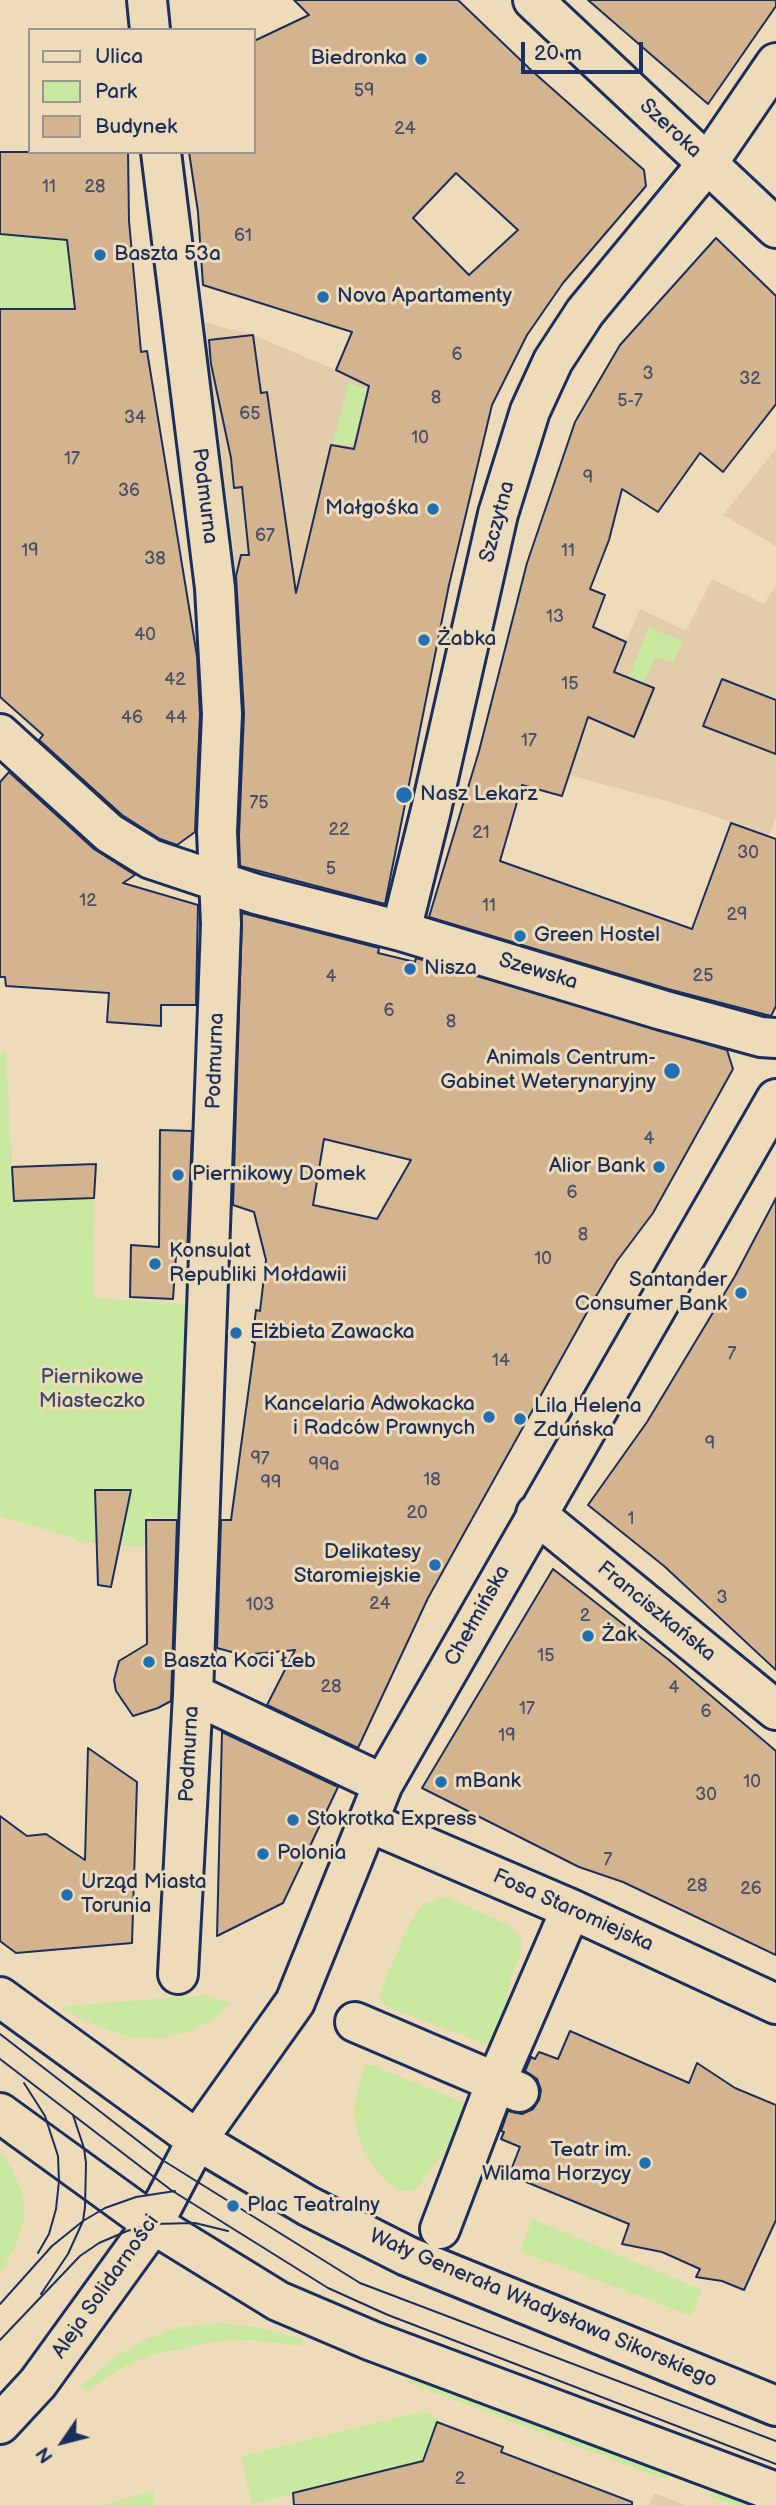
<!DOCTYPE html>
<html>
<head>
<meta charset="utf-8">
<style>
	body { margin:0 }
	#map { position:relative; width:776px; height:2505px; overflow:hidden; background:#eedbb9; font-family:"Balsamiq Sans",sans-serif }
	canvas { display:block }
	.legend { position:absolute; left:28px; top:28px; width:228px; height:126px; box-sizing:border-box; background:#eedbb9; border:2px solid #9a9695; margin:0; padding:9px 12px; list-style:none; font-size:21px; color:#1b2f5e }
	.legend li { display:flex; align-items:center; gap:14px; height:35px }
	.legend b { width:35px; border:2px solid #9a9695 }
	.north { position:absolute; left:28px; top:2407px; width:70px; height:70px; -webkit-text-stroke:5px #eedbb9; paint-order:stroke; rotate:235deg; font-size:19px; font-weight:700; line-height:28px; text-align:center; color:#1b2f5e }
	.north::after { content:''; display:block; margin:auto; width:24px; height:32px; background:#1b2f5e; clip-path:polygon(50% 0,100% 100%,50% 72%,0 100%) }
	.scale { position:absolute; left:521px; top:42px; width:122px; height:32px; box-sizing:border-box; border:4px solid #1b2f5e; border-top:0; padding-left:9px; font-size:21px; line-height:24px; white-space:nowrap; color:#1b2f5e; -webkit-text-stroke:5px #eedbb9; paint-order:stroke }
</style>
</head>
<body>
<div id="map">
<canvas width="776" height="2505"></canvas>
<ul class="legend">
<li><b style="height:9px;background:#eedbb9"></b>Ulica</li>
<li><b style="height:19px;background:#c9e8a0"></b>Park</li>
<li><b style="height:19px;background:#d4b48f"></b>Budynek</li>
</ul>
<div class="north">N</div>
<div class="scale">20 m</div>
</div>
<script>
const c = document.querySelector('canvas').getContext('2d');
c.lineJoin = 'round';
function fill(path, color) { c.fillStyle = color; c.fill(path, 'evenodd'); }
const shape = rows => new Path2D(rows.map(r => 'M' + r).join(''));
function strokePath(path, color, width, dash) { c.strokeStyle = color; c.lineWidth = width; c.lineCap = dash ? 'butt' : 'round'; c.setLineDash(dash || []); c.stroke(path); }
function label(font, color, halo, rows, align = 'center') {
  c.font = font + ' "Balsamiq Sans",sans-serif'; c.lineWidth = 6; c.setLineDash([]); c.textBaseline = 'middle'; c.strokeStyle = halo; c.fillStyle = color; for (const [text, x, y, turn = 0] of rows) {
    c.save(); c.translate(x, y); c.rotate((+turn || 0) * Math.PI / 180); c.textAlign = isNaN(turn) ? turn : align; if (halo) c.strokeText(text, 0, 0); c.fillText(text, 0, 0); c.restore();
  }
}
fill(shape([
	[204,322,253,335,336,370,374,389,359,430,395,449,365,568,449,585,428,688,243,656,234,553],
	[776,449,776,546,723,515],
	[712,579,764,604,776,585,776,816,769,836,695,809,479,751,510,633,613,672,640,609,686,631],
	[654,2493,685,2505,649,2505]
]), '#e2ccaa');
fill(shape([
	[0,234,67,240,76,340,12,309,0,309],
	[349,382,372,392,357,426,353,445,333,443],
	[649,627,683,641,674,662,655,658,643,684,628,678],
	[0,1052,6,1052,14,1201,94,1198,93,1298,188,1304,179,1518,145,1517,145,1547,76,1542,76,1539,0,1516],
	[440,1898,451,1899,510,1926,521,1940,520,1955,510,1980,507,1998,507,2039,495,2047,397,2011,380,2002,379,1996,407,1929,415,1914,423,1905],
	[207,1995,230,2004,215,2018,193,2030,163,2038,131,2037,100,2027,63,2009,67,2006],
	[364,2065,373,2065,471,2106,473,2112,419,2186,414,2190,402,2191,386,2181,373,2166,362,2146,356,2127,354,2108],
	[0,2153,9,2163,23,2193,24,2219,17,2242,0,2273],
	[532,2219,702,2290,692,2316,520,2251],
	[218,2323,255,2327,303,2339,302,2346,253,2340,217,2341,151,2355,127,2365,86,2391,81,2386,117,2356,145,2339,180,2327],
	[410,2375,666,2472,669,2481,407,2382],
	[423,2411,440,2420,424,2462,252,2504,241,2456],
	[153,2491,154,2505,103,2505],
	[717,2491,753,2505,732,2505,710,2496]
]), '#c9e8a0');
const building = shape([
	[294,0,458,0,531,70,644,170,646,186,563,283,527,335,492,405,449,585,385,904,240,866,239,836,244,713,236,576,241,555,249,555,242,487,234,488,231,458,211,364,209,340,253,335,261,393,267,392,296,593,331,445,354,449,369,386,336,370,352,332,203,285,198,212,189,152,254,152,254,41,309,15,294,0],
	[456,173,518,230,469,275,413,218,456,173],
	[588,0,776,0,776,6,708,104,588,0],
	[0,152,128,152,129,221,141,352,147,351,197,656,200,714,195,832,177,845,160,839,122,815,39,740,43,735,0,697,0,309,75,309,67,240,0,234,0,152],
	[716,238,776,296,776,404,723,472,700,453,658,512,622,489,609,540,590,589,605,595,593,627,626,642,614,672,654,688,634,737,588,717,562,796,522,785,500,861,692,929,731,823,776,839,776,1006,771,1016,668,989,429,917,479,751,527,563,575,422,620,345,716,238],
	[722,679,776,700,776,754,703,726,722,679],
	[9,772,94,849,135,875,123,883,198,905,196,1005,161,1005,161,1026,107,1022,109,993,6,986,5,977,0,977,0,782,9,772],
	[242,913,379,948,378,953,415,962,416,958,727,1050,733,1069,653,1213,617,1261,595,1298,428,1598,358,1748,267,1705,295,1650,243,1655,217,1648,221,1520,231,1520,255,1343,252,1342,256,1310,260,1311,266,1260,254,1212,233,1205,242,913],
	[324,1139,411,1160,377,1219,313,1205,324,1139],
	[160,1130,192,1131,187,1256,176,1255,173,1299,130,1297,131,1245,159,1247,160,1130],
	[96,1164,94,1198,14,1201,12,1167,96,1164],
	[776,1198,776,1670,664,1566,588,1505,647,1422,735,1276,776,1198],
	[95,1490,131,1490,111,1587,98,1585,95,1490],
	[146,1520,177,1520,171,1701,158,1708,133,1716,116,1691,114,1680,119,1661,147,1644,146,1520],
	[553,1569,669,1660,776,1751,776,1955,623,1882,579,1867,422,1788,553,1569],
	[222,1732,338,1787,283,1903,217,1936,222,1732],
	[88,1748,137,1782,132,1943,16,1953,0,1941,0,1816,27,1836,46,1834,85,1860,88,1748],
	[570,2031,689,2083,697,2063,735,2088,776,2105,776,2220,744,2290,722,2281,696,2277,700,2269,662,2252,622,2244,629,2224,509,2175,520,2147,501,2139,504,2132,501,2131,508,2111,522,2114,533,2109,539,2100,541,2090,537,2079,525,2071,531,2057,535,2059,539,2052,558,2059,570,2031],
	[437,2422,503,2447,501,2452,632,2502,632,2505,294,2505,293,2493,423,2461,437,2422]
]);
fill(building, '#d4b48f');
strokePath(building, '#1b2f5e', 2);
const minor = shape([
	[147,0,150,30],
	[533,0,776,228],
	[161,152,215,588,222,714,217,832,221,924,193,1694,178,1974],
	[0,734,109,833,151,859,256,894,401,931,662,1010,761,1037,776,1038],
	[401,931,431,810,498,514,530,411,553,361,585,312,707,164,776,63],
	[536,1514,776,1710],
	[193,1694,383,1784],
	[368,1822,571,1909,776,2004],
	[0,1997,197,2140,308,2206,407,2256,776,2406],
	[355,2022,519,2092],
	[0,2113,153,2224,278,2301,372,2341,776,2492],
	[440,2229,496,2082,571,1909],
	[0,2424,38,2383,153,2224,197,2140,295,2002,383,1784,776,1099]
]);
strokePath(minor, '#1b2f5e', 44);
strokePath(minor, '#eedbb9', 38);
strokePath(shape([
	[0,2034,164,2161,360,2283,776,2441],
	[0,2059,171,2190,328,2288,388,2315,776,2464],
	[24,2083,45,2116,58,2156,59,2181,56,2209,49,2234,38,2253],
	[41,2294,68,2254,83,2221,85,2207,86,2163,84,2148,73,2115],
	[0,2304,52,2246,83,2221,105,2208,136,2197,175,2191],
	[0,2340,80,2256,99,2243,127,2231,153,2224,195,2223,228,2231]
]), '#1b2f5e', 2);
for (const [x, y, r, color] of [
	[421,59,7,"#1f6fb2"],
	[100,255,7,"#1f6fb2"],
	[323,297,7,"#1f6fb2"],
	[433,509,7,"#1f6fb2"],
	[424,640,7,"#1f6fb2"],
	[404,795,9,"#1f6fb2"],
	[520,936,7,"#1f6fb2"],
	[410,969,7,"#1f6fb2"],
	[672,1071,9,"#1f6fb2"],
	[659,1167,7,"#1f6fb2"],
	[178,1175,7,"#1f6fb2"],
	[155,1264,7,"#1f6fb2"],
	[741,1293,7,"#1f6fb2"],
	[236,1333,7,"#1f6fb2"],
	[489,1417,7,"#1f6fb2"],
	[520,1419,7,"#1f6fb2"],
	[435,1565,7,"#1f6fb2"],
	[588,1636,7,"#1f6fb2"],
	[149,1662,7,"#1f6fb2"],
	[441,1782,7,"#1f6fb2"],
	[293,1820,7,"#1f6fb2"],
	[263,1854,7,"#1f6fb2"],
	[67,1895,7,"#1f6fb2"],
	[645,2163,7,"#1f6fb2"],
	[233,2206,7,"#1f6fb2"]
]) { const dot = new Path2D(); dot.arc(x, y, r, 0, 2 * Math.PI); c.fillStyle = color; c.fill(dot); strokePath(dot, '#eedbb9', 2.5); }
label('18px', '#49506a', null, [
	["59",364,91],
	["24",405,129],
	["11",49,187],
	["28",95,187],
	["61",243,236],
	["6",457,355],
	["3",648,374],
	["32",750,379],
	["8",436,398],
	["5-7",630,401],
	["65",250,414],
	["34",135,418],
	["10",420,438],
	["17",72,459],
	["9",588,478],
	["36",129,491],
	["67",265,536],
	["19",30,551],
	["11",568,551],
	["38",155,559],
	["13",555,617],
	["40",145,635],
	["42",175,680],
	["15",570,684],
	["46",132,718],
	["44",176,718],
	["17",529,741],
	["75",259,803],
	["22",339,830],
	["21",481,833],
	["30",748,853],
	["5",331,869],
	["12",88,901],
	["11",489,906],
	["29",737,915],
	["25",703,976],
	["4",331,977],
	["6",389,1011],
	["8",451,1022],
	["4",649,1139],
	["6",572,1193],
	["8",583,1235],
	["10",543,1259],
	["7",732,1354],
	["14",501,1361],
	["9",710,1444],
	["97",260,1459],
	["99a",324,1465],
	["18",432,1480],
	["99",271,1483],
	["20",417,1513],
	["1",631,1519],
	["3",722,1598],
	["24",380,1604],
	["103",260,1605],
	["2",585,1616],
	["15",546,1656],
	["28",331,1687],
	["4",674,1688],
	["17",527,1709],
	["6",706,1712],
	["19",507,1736],
	["10",752,1782],
	["30",706,1795],
	["7",608,1860],
	["28",697,1886],
	["26",751,1889],
	["2",460,2479]
]);
label('21px', '#1b2f5e', '#eedbb9', [
	["Biedronka",407,59,"right"],
	["Baszta 53a",114,255],
	["Nova Apartamenty",337,297],
	["Małgośka",419,509,"right"],
	["Żabka",438,640],
	["Nasz Lekarz",420,795],
	["Green Hostel",534,936],
	["Nisza",424,969],
	["Animals Centrum-",656,1059,"right"],
	["Gabinet Weterynaryjny",656,1083,"right"],
	["Alior Bank",645,1167,"right"],
	["Piernikowy Domek",192,1175],
	["Konsulat",169,1252],
	["Republiki Mołdawii",169,1276],
	["Santander",727,1281,"right"],
	["Consumer Bank",727,1305,"right"],
	["Elżbieta Zawacka",250,1333],
	["Kancelaria Adwokacka",475,1405,"right"],
	["i Radców Prawnych",475,1429,"right"],
	["Lila Helena",534,1407],
	["Zduńska",534,1431],
	["Delikatesy",421,1553,"right"],
	["Staromiejskie",421,1577,"right"],
	["Żak",602,1636],
	["Baszta Koci Łeb",163,1662],
	["mBank",455,1782],
	["Stokrotka Express",307,1820],
	["Polonia",277,1854],
	["Urząd Miasta",81,1883],
	["Torunia",81,1907],
	["Teatr im.",631,2151,"right"],
	["Wilama Horzycy",631,2175,"right"],
	["Plac Teatralny",247,2206]
], 'left');
label('21px', '#1b2f5e', '#eedbb9', [
	["Szeroka",670,129,43],
	["Podmurna",204,496,83],
	["Szczytna",498,522,-75],
	["Szewska",538,972,17],
	["Podmurna",216,1061,-88],
	["Franciszkańska",656,1612,39],
	["Chełmińska",478,1616,-61],
	["Podmurna",190,1754,-87],
	["Fosa Staromiejska",573,1911,24],
	["Aleja Solidarności",106,2287,-55],
	["Wały Generała Władysława Sikorskiego",543,2309,23]
]);
label('21px', '#354b68', '#eedbb9', [
	["Piernikowe",92,1378],
	["Miasteczko",92,1402]
]);
</script>
</body>
</html>
